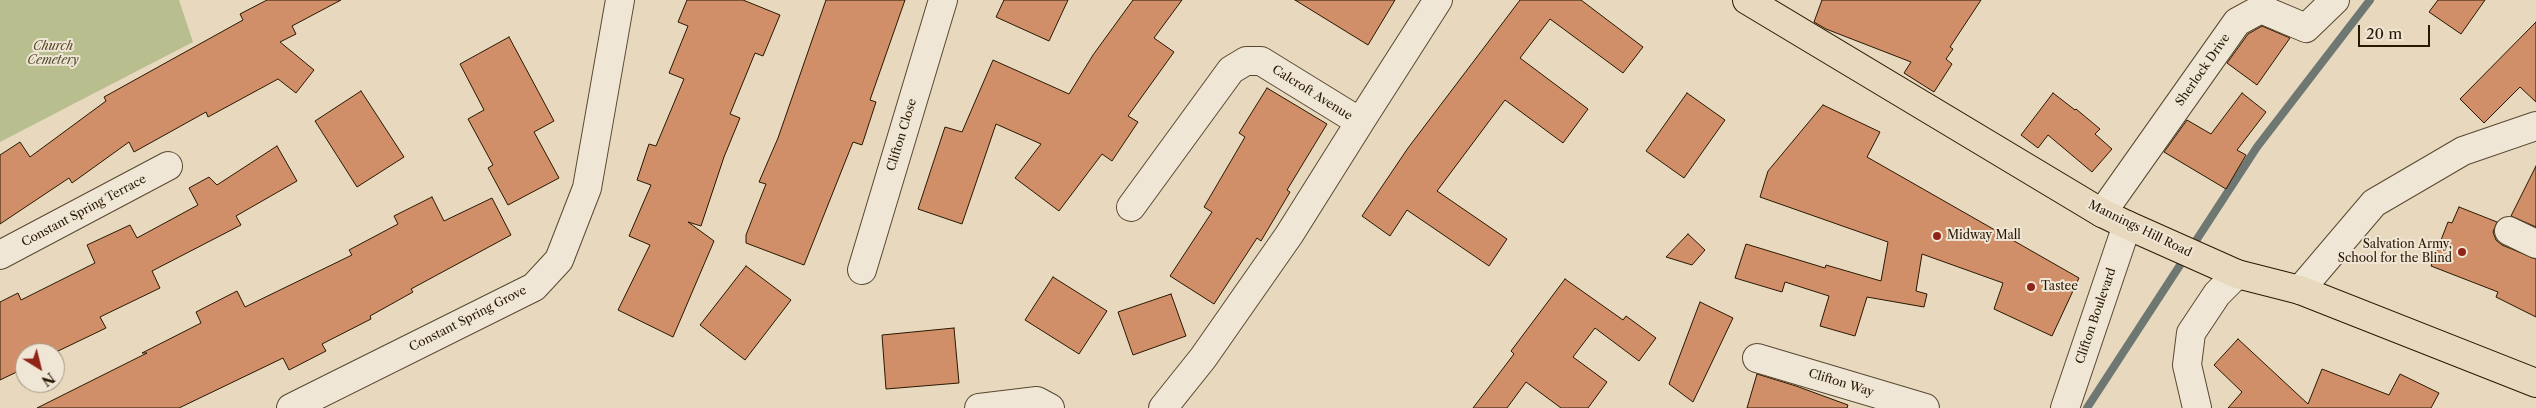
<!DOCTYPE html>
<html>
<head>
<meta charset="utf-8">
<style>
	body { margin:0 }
	#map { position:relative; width:2536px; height:408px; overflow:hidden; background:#e8d9be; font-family:"Libre Caslon Text",serif }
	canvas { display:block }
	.north { position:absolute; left:15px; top:343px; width:50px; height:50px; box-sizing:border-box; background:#f0e6d5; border:1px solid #a09480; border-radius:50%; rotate:144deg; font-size:14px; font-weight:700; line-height:20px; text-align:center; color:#281801 }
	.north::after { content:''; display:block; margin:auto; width:18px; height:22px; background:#8f2418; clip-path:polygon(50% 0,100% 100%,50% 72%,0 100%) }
	.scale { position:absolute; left:2358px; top:25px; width:72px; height:22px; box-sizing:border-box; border:2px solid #281801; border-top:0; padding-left:6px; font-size:15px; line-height:18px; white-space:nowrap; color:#281801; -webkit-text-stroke:4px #f0e6d5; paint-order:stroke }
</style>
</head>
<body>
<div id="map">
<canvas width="2536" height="408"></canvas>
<div class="north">N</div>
<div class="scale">20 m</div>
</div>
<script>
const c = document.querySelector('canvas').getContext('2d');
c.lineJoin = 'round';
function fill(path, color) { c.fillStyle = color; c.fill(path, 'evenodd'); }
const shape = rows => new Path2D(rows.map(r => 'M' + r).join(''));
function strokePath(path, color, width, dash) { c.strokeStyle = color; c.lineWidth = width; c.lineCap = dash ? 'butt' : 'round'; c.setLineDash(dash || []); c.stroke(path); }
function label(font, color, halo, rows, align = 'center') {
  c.font = font + ' "Libre Caslon Text",serif'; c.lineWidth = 4; c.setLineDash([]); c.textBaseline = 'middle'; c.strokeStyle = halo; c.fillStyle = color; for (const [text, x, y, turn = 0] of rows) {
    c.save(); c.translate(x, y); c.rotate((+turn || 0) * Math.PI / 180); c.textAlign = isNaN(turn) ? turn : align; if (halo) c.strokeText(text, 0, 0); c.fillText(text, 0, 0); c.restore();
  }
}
fill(shape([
	[0,0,179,0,193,42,0,142]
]), '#b9be8f');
strokePath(shape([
	[2087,408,2257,147,2370,0]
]), '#6e7772', 8);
const building = shape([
	[267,0,341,0,292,26,296,34,280,42,314,70,296,93,278,79,208,117,206,112,134,152,129,142,72,183,69,178,0,224,0,155,20,142,30,157,106,101,104,97,243,20,240,14,267,0],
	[687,0,743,0,780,15,763,56,755,53,730,114,740,118,724,157,701,226,688,222,714,241,673,337,618,310,650,245,629,236,651,185,637,180,649,144,656,146,684,79,669,73,688,26,678,22,687,0],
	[826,0,905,0,870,100,876,102,862,145,853,142,804,265,746,243,746,235,766,184,759,182,778,138,826,0],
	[1004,0,1068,0,1049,41,996,17,1004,0],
	[1133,0,1182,0,1154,38,1174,52,1128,116,1138,122,1112,161,1102,154,1059,211,1015,178,1041,144,996,124,962,224,918,209,945,127,962,132,993,60,1069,94,1093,55,1133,0],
	[1295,0,1395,0,1368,45,1295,0],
	[1520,0,1581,0,1643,47,1623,73,1550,19,1520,58,1588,109,1563,143,1505,100,1437,191,1507,239,1489,266,1407,210,1390,236,1362,216,1408,148,1520,0],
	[1822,0,1981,0,1950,47,1953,49,1946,59,1952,64,1934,92,1904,73,1911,62,1826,29,1814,22,1822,0],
	[2438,0,2485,0,2461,34,2429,12,2438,0],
	[2536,22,2536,102,2520,87,2484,123,2460,99,2536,22],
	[2262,26,2290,38,2257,85,2227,63,2248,34,2262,26],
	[509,37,554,121,534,132,559,178,508,205,488,168,493,165,468,119,484,110,460,64,509,37],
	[1267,88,1327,124,1287,190,1290,192,1261,241,1257,238,1214,304,1170,276,1212,212,1204,207,1245,137,1239,133,1267,88],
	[361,91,404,157,357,187,315,121,361,91],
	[1687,93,1725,120,1684,178,1646,151,1687,93],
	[2053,93,2075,110,2076,109,2100,129,2095,134,2112,149,2092,172,2048,135,2038,148,2021,135,2053,93],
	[2242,93,2266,112,2237,150,2246,155,2226,189,2164,152,2187,120,2211,134,2242,93],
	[1823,105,1880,132,1867,157,2079,278,2052,336,1994,309,2003,283,1922,254,1916,291,1927,294,1924,307,1867,297,1855,336,1820,326,1829,296,1785,282,1782,292,1735,278,1746,244,1825,268,1826,265,1881,281,1888,242,1760,197,1768,171,1823,105],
	[277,146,297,181,236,216,241,225,152,271,160,288,100,317,106,328,54,353,25,353,25,368,0,380,0,302,18,293,21,300,95,263,87,245,130,225,137,238,198,205,189,188,209,177,217,185,277,146],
	[2536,166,2536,227,2511,216,2536,166],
	[432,197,444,221,492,198,511,235,411,289,413,292,370,316,371,319,322,344,326,351,289,370,283,358,179,408,37,408,147,353,142,353,201,323,196,312,237,291,245,307,352,255,349,250,398,224,394,216,432,197],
	[2459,207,2497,222,2493,232,2496,240,2502,245,2536,259,2536,317,2496,297,2498,292,2431,266,2448,222,2452,223,2459,207],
	[1688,234,1705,250,1692,265,1666,257,1688,234],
	[746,266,791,300,745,360,700,325,746,266],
	[1053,277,1107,311,1079,354,1025,320,1053,277],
	[1565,279,1623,320,1626,316,1656,338,1639,361,1595,328,1573,357,1607,382,1588,408,1561,408,1526,382,1507,408,1473,408,1514,354,1511,351,1565,279],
	[1171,294,1186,336,1133,355,1118,312,1171,294],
	[1700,302,1733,318,1693,402,1669,384,1700,302],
	[954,328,959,383,886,389,882,335,954,328],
	[2238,339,2308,404,2322,369,2389,395,2400,374,2439,393,2431,408,2228,408,2242,392,2214,365,2238,339],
	[1757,374,1796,386,1848,405,1847,408,1747,408,1757,374]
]);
fill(building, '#d18f69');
strokePath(building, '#281801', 1);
const minor = shape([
	[1131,207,1231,70,1246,61,1261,61,1360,122,1438,0],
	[2102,213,2237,22,2261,9,2306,28,2335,0],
	[2509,231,2536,244],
	[0,255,168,166],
	[862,270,943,0],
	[2300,290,2374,203,2463,151,2536,126],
	[1757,358,1925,408],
	[291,408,534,287,559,260,587,188,620,0],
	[979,408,1037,401,1050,408],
	[1163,408,1203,358,1289,235,1360,122],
	[2065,408,2127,225],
	[2197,408,2187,365,2191,333,2217,294,2237,274]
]);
const major = shape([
	[1747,0,2102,213,2127,225,2237,274,2300,290,2536,383]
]);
strokePath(minor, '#584830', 30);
strokePath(major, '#281801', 30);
strokePath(minor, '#f0e6d5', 28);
strokePath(major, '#e8d9be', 28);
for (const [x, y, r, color] of [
	[1937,236,5,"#8f2418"],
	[2462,252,5,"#8f2418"],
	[2031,287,5,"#8f2418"]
]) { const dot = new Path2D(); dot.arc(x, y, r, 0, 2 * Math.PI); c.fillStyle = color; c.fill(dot); strokePath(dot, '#f0e6d5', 2); }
label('italic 12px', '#544a2c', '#f0e6d5', [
	["Church",53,47],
	["Cemetery",53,61]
]);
label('12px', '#281801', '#f0e6d5', [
	["Sherlock Drive",2203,70,-55],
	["Calcroft Avenue",1312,93,32],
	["Clifton Close",902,135,-73],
	["Constant Spring Terrace",84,211,-28],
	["Mannings Hill Road",2140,229,26],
	["Clifton Boulevard",2096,316,-71],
	["Constant Spring Grove",468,319,-27],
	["Clifton Way",1841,383,17]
]);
label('12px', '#281801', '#f0e6d5', [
	["Midway Mall",1947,236],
	["Salvation Army,",2452,245,"right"],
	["School for the Blind",2452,259,"right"],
	["Tastee",2041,287]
], 'left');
</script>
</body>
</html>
